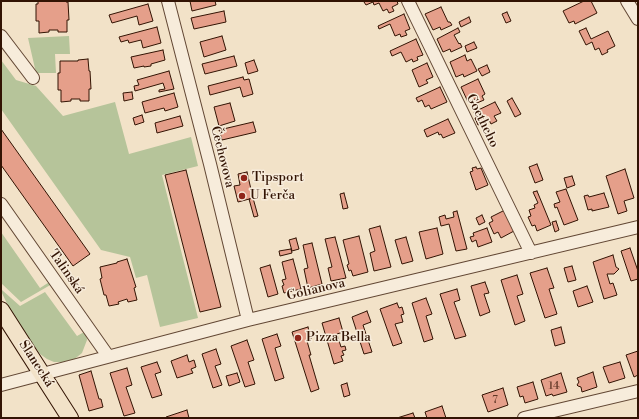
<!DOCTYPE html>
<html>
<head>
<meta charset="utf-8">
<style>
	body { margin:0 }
	#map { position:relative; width:639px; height:419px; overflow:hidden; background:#f2e2c8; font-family:"Libre Bodoni",serif }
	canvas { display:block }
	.frame { position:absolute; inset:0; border:2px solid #321303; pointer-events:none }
</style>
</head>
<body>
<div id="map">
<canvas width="639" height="419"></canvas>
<div class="frame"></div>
</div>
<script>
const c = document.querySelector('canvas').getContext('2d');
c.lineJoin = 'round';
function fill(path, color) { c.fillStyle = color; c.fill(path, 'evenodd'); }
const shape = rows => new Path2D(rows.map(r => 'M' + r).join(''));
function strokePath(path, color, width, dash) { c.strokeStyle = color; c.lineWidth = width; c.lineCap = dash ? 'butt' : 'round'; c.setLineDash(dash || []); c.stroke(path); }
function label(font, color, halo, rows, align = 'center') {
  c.font = font + ' "Libre Bodoni",serif'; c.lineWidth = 3; c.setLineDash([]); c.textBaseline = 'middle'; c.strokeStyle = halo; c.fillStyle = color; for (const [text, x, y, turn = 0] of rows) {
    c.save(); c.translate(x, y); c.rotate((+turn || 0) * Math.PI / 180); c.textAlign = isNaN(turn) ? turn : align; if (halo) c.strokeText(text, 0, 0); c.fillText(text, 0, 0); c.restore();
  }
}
fill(shape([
	[69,36,70,54,55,54,56,73,36,73,28,38],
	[1,60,16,80,36,86,63,116,115,102,129,154,191,137,198,166,162,175,198,318,160,327,147,275,136,278,130,257,101,250,1,109],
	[1,232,40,288,51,281,52,284,21,302,1,283],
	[2,290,20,306,45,292,77,336,86,331,87,340,82,353,72,361,64,362,54,362,47,359,40,354,12,314,1,291]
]), '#b6c49a');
const building = shape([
	[38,1,66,1,66,2,68,2,69,20,67,20,67,32,58,32,58,30,49,30,49,32,39,33,39,21,36,21,36,4,38,4,38,1],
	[190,1,215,1,216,5,192,11,190,1],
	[366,1,397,1,398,4,392,7,394,11,389,13,387,9,383,11,379,3,374,5,373,2,366,5,364,2,366,1],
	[584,1,591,1,597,13,575,24,574,21,569,23,563,11,584,1],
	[148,4,153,21,139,25,137,16,112,23,109,15,148,4],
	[441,7,448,22,450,22,452,25,441,30,440,27,433,30,425,14,441,7],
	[224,11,226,22,194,29,191,18,224,11],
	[507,12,511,21,506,23,502,14,507,12],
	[404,14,410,29,405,31,407,35,401,37,400,34,395,36,390,24,379,29,378,26,404,14],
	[469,17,471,22,461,27,459,22,469,17],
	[157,27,161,43,143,48,141,40,129,43,128,40,121,42,119,37,157,27],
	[458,28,460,32,454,35,459,44,460,43,462,47,451,52,450,49,443,52,437,39,458,28],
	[586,28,591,39,608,31,615,46,607,50,608,52,602,55,599,48,595,50,592,42,586,45,579,31,586,28],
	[222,36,226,50,204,57,200,42,222,36],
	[416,39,423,55,417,57,418,60,413,62,412,59,406,62,401,52,392,56,390,51,416,39],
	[474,42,477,48,467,52,465,46,474,42],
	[163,50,165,60,151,64,151,66,144,67,144,66,134,68,131,57,163,50],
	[465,55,467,61,471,59,477,71,464,77,463,74,456,77,450,62,465,55],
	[234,56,237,66,205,74,202,64,234,56],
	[88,59,89,71,90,71,91,89,89,89,89,101,80,101,80,99,71,99,71,101,61,102,61,90,58,90,58,73,60,73,60,61,78,61,78,60,88,59],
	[254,60,258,71,248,74,245,63,254,60],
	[427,63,433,77,426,80,428,83,419,87,412,70,427,63],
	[487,65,490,72,482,76,478,69,487,65],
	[169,71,174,89,159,92,159,90,165,89,163,83,135,91,134,86,139,85,137,80,169,71],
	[243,77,244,80,249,79,253,94,243,97,240,87,210,95,208,86,243,77],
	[478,79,485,94,482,96,484,100,477,103,475,99,468,102,461,87,478,79],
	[440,87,447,102,431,109,429,105,425,107,422,100,418,102,416,98,440,87],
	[132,92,133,99,124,101,123,93,132,92],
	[174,93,178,107,165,111,164,108,145,113,142,102,174,93],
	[512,98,521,114,515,117,507,101,512,98],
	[495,102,501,113,494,116,497,121,491,124,489,120,478,125,475,118,477,117,474,112,495,102],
	[230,103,235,121,219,126,214,107,230,103],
	[142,115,144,122,135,125,133,118,142,115],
	[180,116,183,126,157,133,155,123,180,116],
	[448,119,455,133,443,138,441,134,439,135,438,132,427,137,424,130,448,119],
	[253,122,256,132,222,140,219,130,253,122],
	[1,129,90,254,73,266,1,165,1,129],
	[537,164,543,180,535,183,529,167,537,164],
	[476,167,477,169,481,168,488,185,476,190,470,172,473,171,472,168,476,167],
	[625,169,634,198,624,201,627,211,618,214,606,176,625,169],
	[186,170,221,307,200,312,165,175,186,170],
	[247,172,253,198,238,202,234,186,240,185,238,174,247,172],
	[572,176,575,185,567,188,564,178,572,176],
	[566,189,578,220,564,225,557,207,555,208,554,204,560,202,556,192,566,189],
	[537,191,551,225,537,231,535,225,532,226,528,217,531,216,529,210,535,208,534,205,538,203,533,192,537,191],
	[344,193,348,208,343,209,340,194,344,193],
	[604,193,609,207,592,211,592,209,588,210,584,196,588,195,589,197,604,193],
	[253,198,258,216,254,217,249,199,253,198],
	[505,210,514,231,501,238,498,232,494,234,489,223,493,221,491,217,505,210],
	[457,211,467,249,456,251,449,224,441,226,439,217,445,215,446,219,454,217,453,212,457,211],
	[482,215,485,222,479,225,476,218,482,215],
	[556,221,559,230,555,232,552,222,556,221],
	[380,226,391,267,374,271,370,253,375,251,369,229,380,226],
	[437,228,443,254,426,259,419,232,437,228],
	[487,228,492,242,478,247,476,240,472,242,470,237,474,236,473,233,487,228],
	[359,236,368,272,353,276,351,270,349,271,347,265,349,264,343,240,359,236],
	[335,237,346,278,331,281,328,268,332,267,325,239,335,237],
	[406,237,413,261,402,264,395,240,406,237],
	[296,238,299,249,292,251,289,240,296,238],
	[312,243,322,284,308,288,304,269,308,268,303,245,312,243],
	[630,248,638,271,638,279,631,281,621,251,630,248],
	[291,249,292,253,280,256,279,251,291,249],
	[613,255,616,267,619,269,614,274,607,274,610,284,613,283,617,295,604,299,593,262,613,255],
	[127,259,136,287,134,288,137,300,128,302,127,299,118,302,119,304,109,306,106,295,104,295,100,279,102,278,100,267,117,263,117,262,127,259],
	[293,259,301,289,284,293,282,286,284,285,282,280,286,279,282,262,293,259],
	[270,265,278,294,268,297,260,268,270,265],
	[572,266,576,280,568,282,564,268,572,266],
	[547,268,554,288,549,289,557,314,545,318,530,273,547,268],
	[517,275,523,294,517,296,525,321,515,325,501,280,517,275],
	[485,282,489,293,484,294,490,312,480,316,471,286,485,282],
	[587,286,593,302,578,307,573,291,587,286],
	[457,289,460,300,454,302,466,336,455,339,440,294,457,289],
	[426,298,432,314,426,316,433,339,424,342,412,303,426,298],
	[397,303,399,308,402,307,404,314,401,315,403,322,395,324,402,343,393,346,380,309,397,303],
	[367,311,371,322,363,325,372,352,364,354,352,317,367,311],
	[339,318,343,332,337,334,341,347,345,346,346,350,342,351,344,355,341,356,343,361,334,364,322,323,339,318],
	[308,327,311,339,307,341,311,355,309,355,319,389,311,392,292,332,308,327],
	[561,327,565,343,555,346,551,330,561,327],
	[277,334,281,346,275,348,284,378,275,381,262,339,277,334],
	[247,340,254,360,248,362,255,384,245,387,231,346,247,340],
	[216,349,221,364,215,366,222,385,213,388,202,354,216,349],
	[638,351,638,375,634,377,626,355,638,351],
	[187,355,189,362,194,360,196,367,191,369,193,373,177,378,171,361,187,355],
	[157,362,161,372,155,374,162,395,152,398,141,367,157,362],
	[620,362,625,378,609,383,603,367,620,362],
	[127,368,132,385,126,387,135,413,124,416,110,373,127,368],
	[91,371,99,399,101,399,103,407,89,411,79,375,91,371],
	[593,372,597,387,582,392,581,387,578,386,577,385,579,382,577,378,593,372],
	[237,373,240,382,229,386,226,376,237,373],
	[561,373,567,392,553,396,552,394,546,396,541,380,561,373],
	[533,382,538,399,525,403,523,396,520,397,517,387,533,382],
	[347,383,350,395,344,397,341,385,347,383],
	[503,388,508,405,488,412,482,395,503,388],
	[442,406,446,418,427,418,425,412,442,406],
	[187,410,189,418,167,418,166,417,187,410],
	[413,413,415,418,397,418,413,413]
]);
fill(building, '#e59f8a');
strokePath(building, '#321303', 1);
const minor = shape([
	[168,1,210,164,248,320],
	[408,1,531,253],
	[627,1,638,19],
	[1,36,33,78],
	[1,204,108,356],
	[1,385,248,320,638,227],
	[524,418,638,391]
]);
const major = shape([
	[1,310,70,418]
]);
strokePath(minor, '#624734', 14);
strokePath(major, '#321303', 18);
strokePath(minor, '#f7ecdb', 12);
strokePath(major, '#f2e2c8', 16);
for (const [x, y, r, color] of [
	[244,178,4,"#8f2418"],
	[242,196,4,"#8f2418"],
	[298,338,4,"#8f2418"]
]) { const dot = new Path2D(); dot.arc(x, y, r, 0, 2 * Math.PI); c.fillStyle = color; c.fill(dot); strokePath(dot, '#f7ecdb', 1.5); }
label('11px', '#5f3625', null, [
	["14",554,386],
	["7",495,400]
]);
label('13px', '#321303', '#f7ecdb', [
	["Goetheho",482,121,64],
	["Čechovova",222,157,76],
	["Talinská",66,272,55],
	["Golianova",316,290,-13],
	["Slanecká",36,364,57]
]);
label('13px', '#321303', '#f7ecdb', [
	["Tipsport",252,178],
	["U Ferča",250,196],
	["Pizza Bella",306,338]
], 'left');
</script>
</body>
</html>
